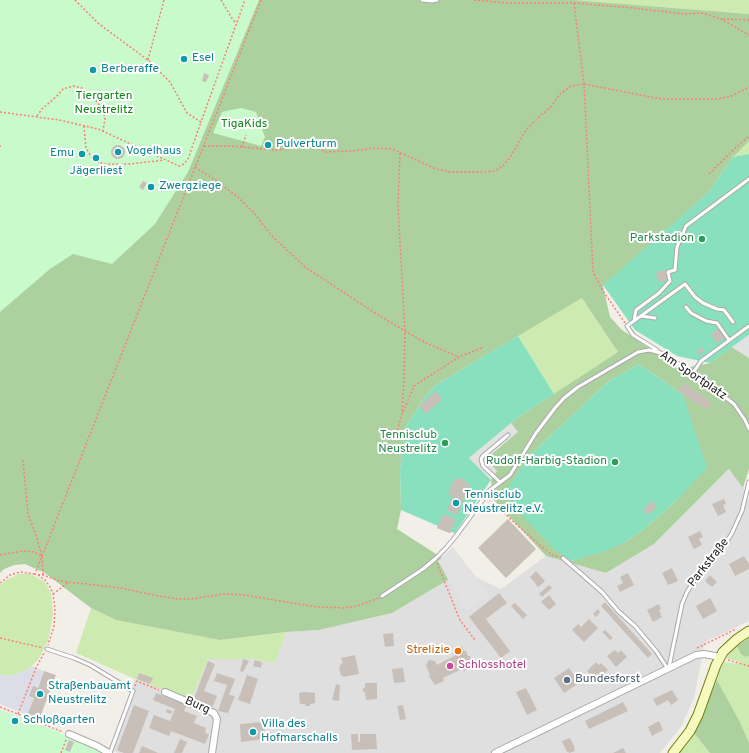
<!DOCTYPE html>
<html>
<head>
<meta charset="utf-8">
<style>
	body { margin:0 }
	canvas { display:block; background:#f2efe9 }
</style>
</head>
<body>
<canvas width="749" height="753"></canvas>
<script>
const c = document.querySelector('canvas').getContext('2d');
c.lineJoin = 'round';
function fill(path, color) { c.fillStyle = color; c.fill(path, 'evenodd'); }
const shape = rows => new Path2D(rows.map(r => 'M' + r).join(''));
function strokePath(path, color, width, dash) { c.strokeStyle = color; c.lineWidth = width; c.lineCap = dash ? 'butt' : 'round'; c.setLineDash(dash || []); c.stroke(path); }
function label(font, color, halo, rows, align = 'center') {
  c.font = font + ' Overpass,sans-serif'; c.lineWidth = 4; c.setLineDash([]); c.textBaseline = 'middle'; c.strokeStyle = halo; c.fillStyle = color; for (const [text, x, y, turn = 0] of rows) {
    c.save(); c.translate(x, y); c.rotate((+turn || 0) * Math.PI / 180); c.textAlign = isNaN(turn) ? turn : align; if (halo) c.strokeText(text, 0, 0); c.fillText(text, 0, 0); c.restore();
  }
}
fill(shape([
	[730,469,744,489,749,502,749,621,705,642,694,698,681,727,660,753,118,753,109,749,135,679,191,700,208,659,251,659,275,663,286,632,319,630,392,613,463,571,501,589,546,556,606,573,654,544]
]), '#e0dfdf');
fill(shape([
	[552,0,749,0,749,14,574,0],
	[749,141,749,154,733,157,744,145],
	[582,298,618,352,554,394,518,336],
	[19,574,30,574,44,581,51,593,53,615,48,641,38,660,27,670,14,675,6,676,0,674,0,585,6,580],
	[91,608,116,620,220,640,286,632,275,663,251,659,208,659,191,700,135,679,76,653],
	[737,646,739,650,746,657,749,656,749,743,740,722,717,680,721,668,724,662,740,664,742,663,726,658],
	[694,733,710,753,678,753,685,747]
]), '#cdebb0');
fill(shape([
	[0,0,574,0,749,14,749,141,733,157,709,192,603,286,610,317,622,330,680,369,710,363,732,347,749,358,749,469,743,488,729,469,654,544,606,573,546,556,493,499,491,480,469,458,520,416,618,352,582,298,436,385,424,398,405,428,400,469,401,510,397,529,463,571,392,613,319,630,286,632,220,640,116,620,91,608,45,573,25,564,14,565,4,569,0,573],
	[639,364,683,395,678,499,644,529,624,543,572,561,504,495,529,456,609,381],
	[749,638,749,656,746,657,741,654,737,646],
	[717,680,740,722,749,743,749,753,710,753,694,733]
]), '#add19e');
fill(shape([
	[0,0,259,0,188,172,155,224,112,264,73,254,50,269,0,312],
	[241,108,256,112,265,137,261,146,213,133,222,112],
	[0,710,59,732,68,738,104,753,0,753]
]), '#c8facc');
fill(shape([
	[749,154,749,335,710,363,677,356,635,330,603,285,709,192,733,157],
	[518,336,554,394,520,416,469,458,491,480,455,533,451,532,450,533,437,528,438,526,401,510,400,469,405,428,424,398,436,385],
	[639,364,683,395,707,468,678,499,644,529,624,543,603,552,572,561,555,550,503,495,529,456,609,381]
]), '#88e0be');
fill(shape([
	[749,335,749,358,732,347],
	[511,423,518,432,486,459,497,471,491,480,469,458],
	[453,547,490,595,466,612,438,561]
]), '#e2e2e2');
fill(shape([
	[32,666,44,671,27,715,0,704,0,674,6,676,14,675,27,670]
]), '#dddde8');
fill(shape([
	[204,73,209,75,206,82,202,81],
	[267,142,271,144,269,148,266,146],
	'111 152a7 7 0 1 1 14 0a7 7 0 1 1-14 0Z',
	[143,181,147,183,143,190,139,187],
	[666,270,668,280,658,282,656,272],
	[719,328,725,337,717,343,711,335],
	[701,347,704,350,700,355,696,352],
	[684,383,712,402,707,410,678,391],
	[436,391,442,399,426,414,419,406],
	[461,478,466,480,465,482,470,484,457,515,447,510,453,496,448,494,454,480],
	[724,499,726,504,723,505,726,512,718,516,712,504],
	[652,501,657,507,648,515,643,510,647,506,647,505],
	[443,514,456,519,450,533,437,528],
	[508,519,536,549,506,578,478,548],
	[700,531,703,537,699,539,702,545,694,549,688,537],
	[744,556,749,564,749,569,735,576,729,564],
	[672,568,678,581,668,585,662,573],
	[536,571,545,581,538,587,530,577],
	[628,573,634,585,620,592,617,586,623,583,620,577],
	[710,575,717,582,712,587,705,581],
	[549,585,552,588,542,597,539,594],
	[499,593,507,603,486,619,510,651,501,658,469,617],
	[549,595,556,604,549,610,541,602],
	[710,598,717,611,703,619,696,606],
	[605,602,652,654,648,658,601,606],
	[515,603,527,615,523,619,511,606],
	[659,604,661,609,659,610,662,617,653,622,647,610],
	[598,609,600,612,596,617,593,614],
	[589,619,598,628,584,642,572,630,578,624,581,627],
	[605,630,613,638,610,640,602,632],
	[393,633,394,646,385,647,383,634],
	[459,646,462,647,464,651,466,651,468,656,470,656,473,666,464,671,462,669,443,678,444,681,435,685,429,676,430,675,426,665,428,661,431,660,435,661,437,665,456,655,454,651,455,648],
	[615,650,618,653,621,650,627,657,616,667,607,656],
	[355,655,359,674,343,677,343,675,341,676,339,667,341,666,340,664,343,663,341,658],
	[243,659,249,661,243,672,240,671],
	[255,660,262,662,261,668,253,666],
	[208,661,215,664,204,691,217,696,212,708,193,701],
	[596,662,599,665,601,663,608,670,598,680,591,673,590,674,587,671],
	[403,668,405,682,394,683,392,669],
	[569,668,579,683,564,693,554,678],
	[44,671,56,675,39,720,27,715,34,698,29,696,33,686,38,688],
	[139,673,153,678,150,684,137,679],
	[217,673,235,679,229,695,235,696,228,713,218,711,227,685,214,681],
	[247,675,258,679,250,704,238,700],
	[365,683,377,683,377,699,366,700,365,692,363,692,363,688,365,688],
	[336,684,340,685,339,701,332,700],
	[526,688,537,710,527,715,516,692],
	[672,690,678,700,671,705,668,700,657,706,653,699],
	[304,692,315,693,315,703,310,704,310,706,305,706,305,704,300,704,299,693],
	[156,693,187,705,184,711,197,716,194,723,206,728,205,733,209,734,205,744,171,731,169,736,149,728,154,715,170,721,175,709,153,700],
	[623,702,628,711,589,729,585,721],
	[134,705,149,711,133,753,124,753,117,750],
	[403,705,406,719,400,720,397,706],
	[167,709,172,711,171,714,166,712],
	[659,721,663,730,652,736,648,727],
	[264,722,265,732,271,732,272,738,241,742,240,724],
	[351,734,358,734,358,742,360,742,360,734,376,734,377,749,352,750],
	[570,738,575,748,574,748,575,751,569,753,568,751,567,752,562,741],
	[180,739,187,742,182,753,174,753],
	[69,740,74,742,70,752,65,750],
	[142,746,158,753,139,753],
	[623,748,626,753,613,753]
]), '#c7bfb8');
const lane = shape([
	[422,0,432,1,437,0],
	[686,307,691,313,706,321,717,323,729,340],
	[641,316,655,318],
	[634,321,636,310,659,293,670,281,668,272,675,270,677,247,686,226,749,179],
	[657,350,633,335,627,326,685,284,695,297,703,303,717,309,724,310,733,322],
	[693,373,701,361,749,326],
	[500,482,483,466,481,459,483,456,508,435],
	[563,558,602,592,619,612,635,626,656,651,668,669],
	[382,596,423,569,435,559,446,548,456,536,490,490,510,475,536,433,555,408,564,398,578,387,638,352,649,350,661,353,702,379,734,404,745,420,749,429],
	[47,649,74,658,90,665,133,691,110,753],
	[669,667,682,604,687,592,699,573,727,541,732,533,742,511,749,482]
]);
const street = shape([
	[165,692,214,713,217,719,212,753],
	[69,734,97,746,109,753],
	[495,753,696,655,704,654,720,657]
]);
const secondary = shape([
	[673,753,690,731,698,715,716,665,723,652,737,639,749,631]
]);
strokePath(lane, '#a9a9a9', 5);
strokePath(street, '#a9a9a9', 8);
strokePath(secondary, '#707d05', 11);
strokePath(shape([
	[75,0,99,24,148,60,170,82,187,113,201,122,245,0],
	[221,0,233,20,237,23],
	[261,0,35,574,43,575,60,581,121,588,158,596,179,599,190,599,225,594,244,595,317,607,345,608,357,606,379,598],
	[474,0,507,3,574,3,634,8,683,14,702,13,721,19,749,35],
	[574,3,584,84,593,272,603,291,625,323],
	[723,19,749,20],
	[148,60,164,0],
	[0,112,59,120,98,129,179,166,184,164,188,159,201,122],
	[37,116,42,109,56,97,63,89,73,86,82,88,93,97,102,108,105,118,103,131],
	[84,126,86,148,93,160,104,164,130,164,164,160],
	[0,145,0,149],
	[204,146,230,146,276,150,293,148,303,145,311,145,316,146,325,152,351,151,374,148,392,149,436,169,451,172,483,172,495,171,503,166,511,156,526,130,541,115,550,108,560,94,571,86,584,84,661,99,717,99,732,96,749,87],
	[242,147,246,135],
	[195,167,217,181,239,198,255,214,271,235,305,267,375,313,405,331,426,343,459,357],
	[709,174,731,152,749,136],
	[403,412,414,386,459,357,484,347],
	[395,438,402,414,404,377,405,331,398,206,400,153],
	[23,460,28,514,36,535,42,556],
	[489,499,528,535,552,555,559,557],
	[0,555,23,551,34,552,42,556,43,575],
	[437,563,460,620,475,640],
	[38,575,45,580,50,587,53,594,55,609,54,626,48,645],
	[0,583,10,575,20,572,35,574],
	[53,594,69,582],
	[0,638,43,648],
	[697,648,736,629],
	[728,660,749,666],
	[135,686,137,681,159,690],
	[0,707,63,732],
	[18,714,36,668,44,653],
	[61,753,66,740]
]), '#fa8072', 1.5, [2, 2]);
strokePath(lane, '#fff', 3);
strokePath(street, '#fff', 6);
strokePath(secondary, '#f7fabf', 9);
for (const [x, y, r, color] of [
	[184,59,4,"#0f9aa8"],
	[93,70,4,"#0f9aa8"],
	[268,145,4,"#0f9aa8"],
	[118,152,4,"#0f9aa8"],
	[82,154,4,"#0f9aa8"],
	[96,158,4,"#0f9aa8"],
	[151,187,4,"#0f9aa8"],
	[702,239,4,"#2e9e5b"],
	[445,443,4,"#2e9e5b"],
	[615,462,4,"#2e9e5b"],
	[456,503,4,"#0f9aa8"],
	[458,651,4,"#e8710a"],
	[450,666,4,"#d1479c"],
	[567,680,4,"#5c6f8a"],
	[40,694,4,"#0f9aa8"],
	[15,721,4,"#0f9aa8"],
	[253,732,4,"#0f9aa8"]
]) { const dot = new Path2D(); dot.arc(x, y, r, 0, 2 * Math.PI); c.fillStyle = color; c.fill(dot); strokePath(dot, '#fff', 1.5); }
label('12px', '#0d838f', '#fff', [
	["Esel",192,59],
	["Berberaffe",101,70],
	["Pulverturm",276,145],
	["Vogelhaus",126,152],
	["Emu",74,154,"right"],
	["Jägerliest",96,172,"center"],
	["Zwergziege",159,187],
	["Tennisclub",464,496],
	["Neustrelitz e.V.",464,510],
	["Straßenbauamt",48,687],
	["Neustrelitz",48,701],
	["Schloßgarten",23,721],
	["Villa des",261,725],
	["Hofmarschalls",261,739]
], 'left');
label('12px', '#0c8416', '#fff', [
	["Tiergarten",104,97],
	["Neustrelitz",104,111],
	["TigaKids",244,125]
]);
label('12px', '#27864d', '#fff', [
	["Parkstadion",694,239],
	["Tennisclub",437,436],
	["Neustrelitz",437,450],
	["Rudolf-Harbig-Stadion",607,462]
], 'right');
label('12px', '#222', '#fff', [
	["Am Sportplatz",693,376,34],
	["Parkstraße",709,563,-52],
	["Burg",197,706,24]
]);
label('12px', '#c56008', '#fff', [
	["Strelizie",450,651]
], 'right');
label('12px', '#b23c85', '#fff', [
	["Schlosshotel",458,666]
], 'left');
label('12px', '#4e5e75', '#fff', [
	["Bundesforst",575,680]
], 'left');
</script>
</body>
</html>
